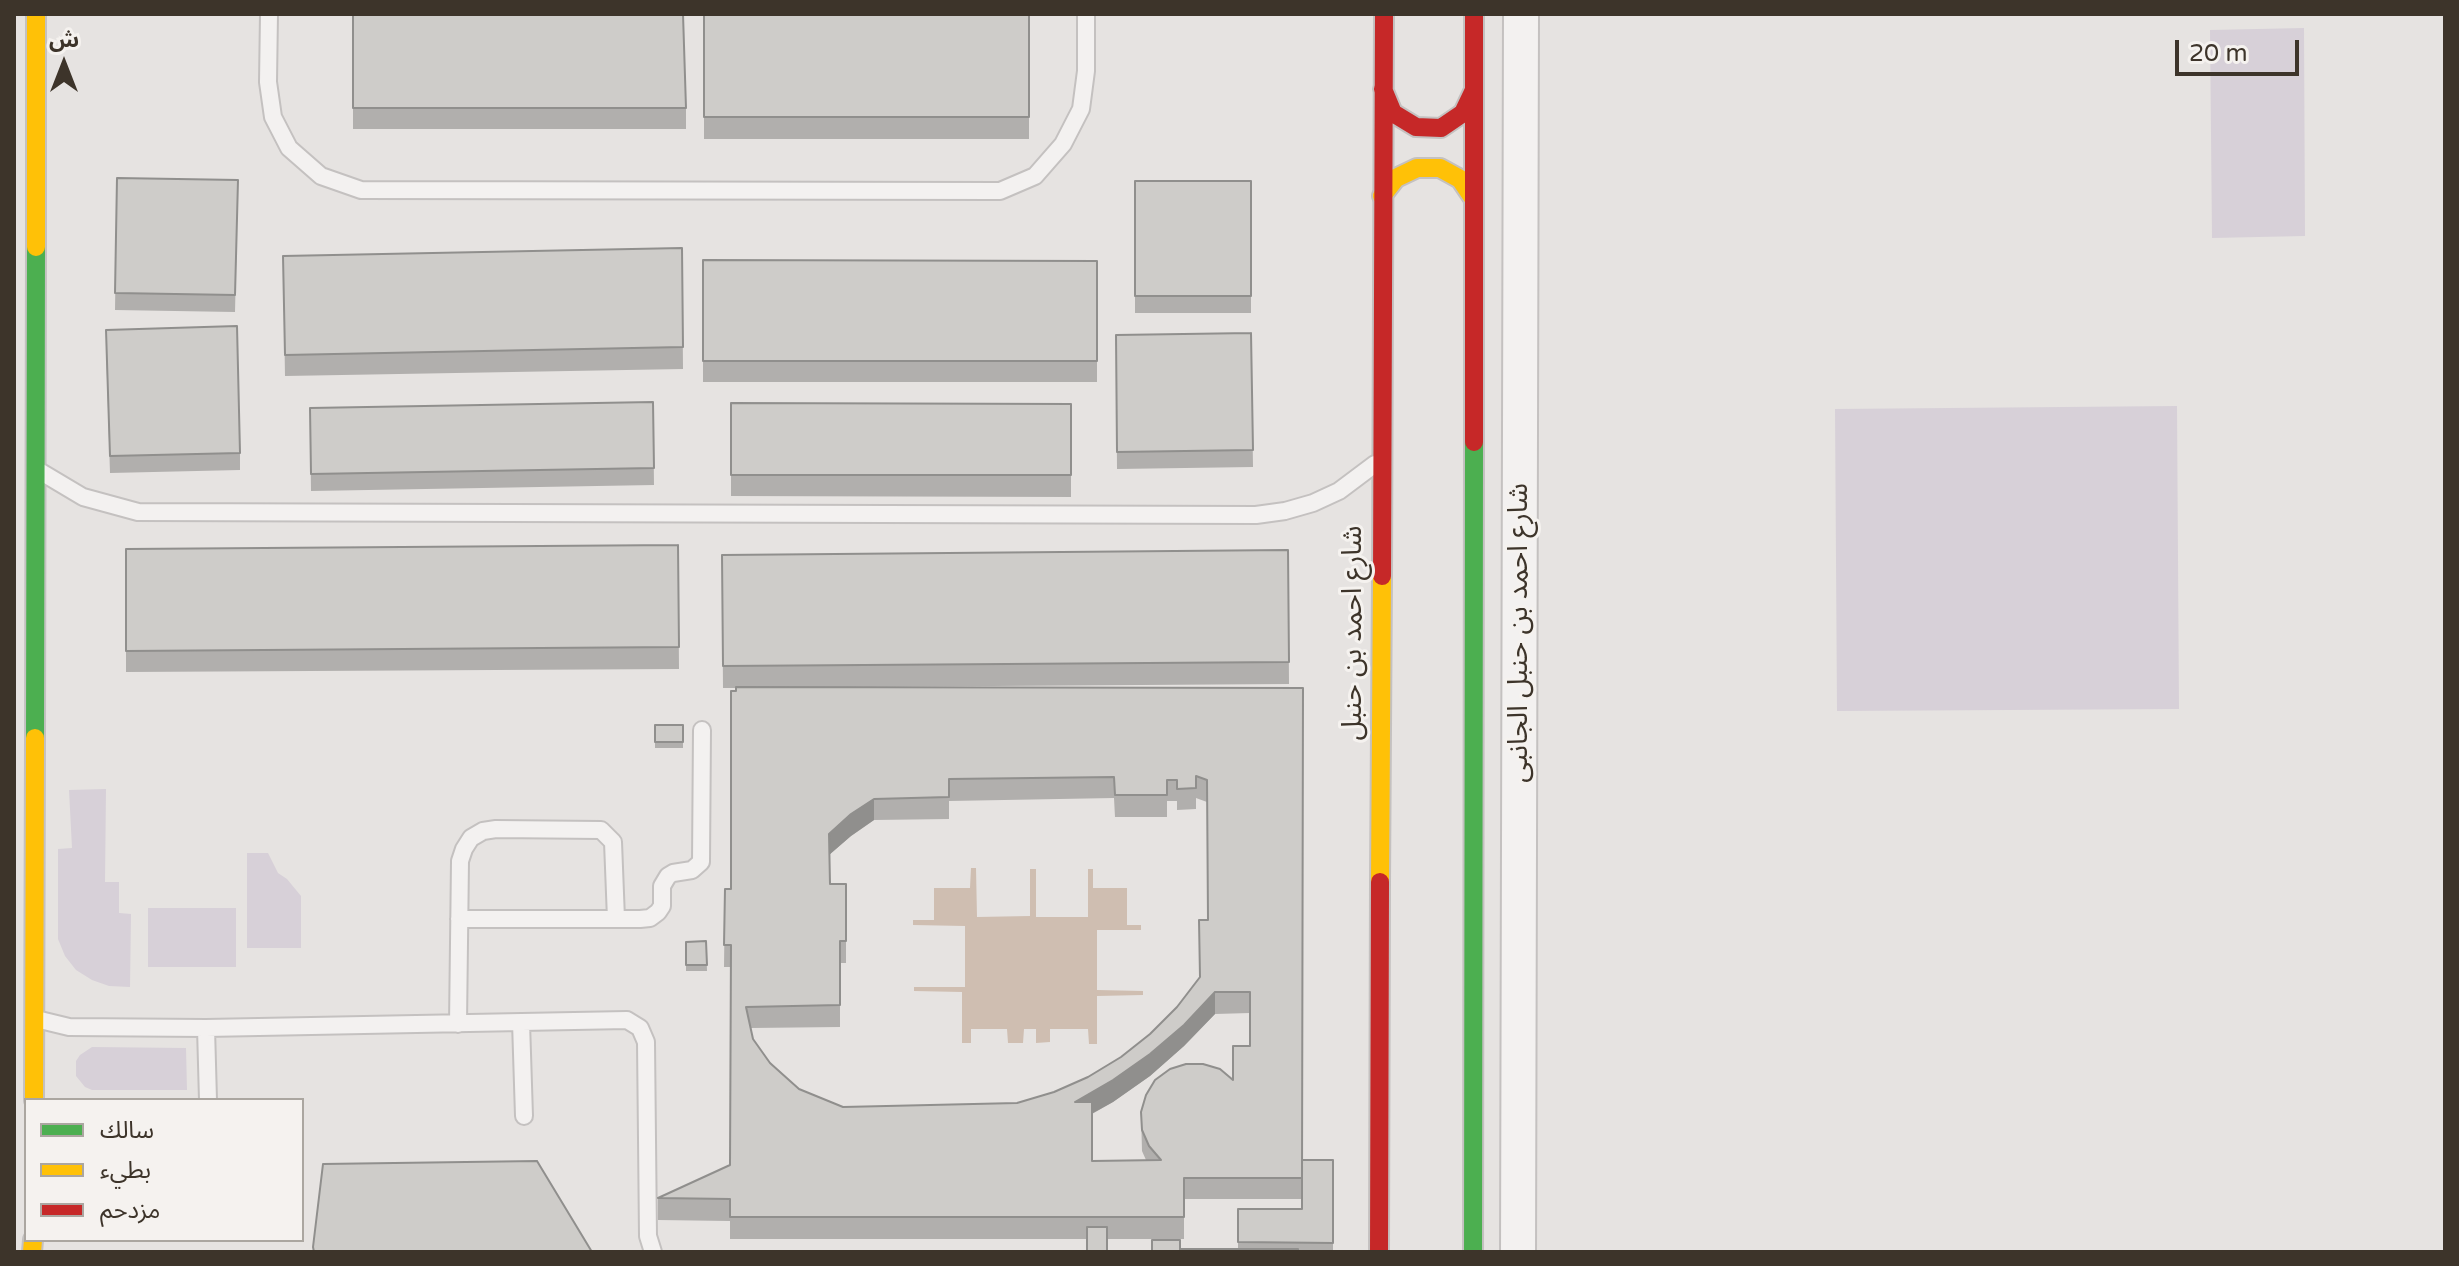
<!DOCTYPE html>
<html>
<head>
<meta charset="utf-8">
<style>
	body { margin:0 }
	#map { position:relative; width:2459px; height:1266px; overflow:hidden; background:#e6e3e1; font-family:"Varela Round","Noto Sans Arabic",sans-serif }
	canvas { display:block }
	.frame { position:absolute; inset:0; border:16px solid #3d342a; pointer-events:none }
	.legend { position:absolute; left:24px; top:1098px; width:280px; height:144px; box-sizing:border-box; background:#f5f2ef; border:2px solid #aba6a0; margin:0; padding:10px 14px; list-style:none; font-size:24px; color:#3d342a }
	.legend li { display:flex; align-items:center; gap:16px; height:40px }
	.legend b { width:40px; border:2px solid #aba6a0 }
	.north { position:absolute; left:24px; top:24px; width:80px; height:80px; -webkit-text-stroke:6px #f5f2ef; paint-order:stroke; rotate:0deg; font-size:22px; font-weight:700; line-height:32px; text-align:center; color:#3d342a }
	.north::after { content:''; display:block; margin:auto; width:28px; height:36px; background:#3d342a; clip-path:polygon(50% 0,100% 100%,50% 72%,0 100%) }
	.scale { position:absolute; left:2175px; top:40px; width:124px; height:36px; box-sizing:border-box; border:4px solid #3d342a; border-top:0; padding-left:10px; font-size:24px; line-height:28px; white-space:nowrap; color:#3d342a; -webkit-text-stroke:6px #f5f2ef; paint-order:stroke }
</style>
</head>
<body>
<div id="map">
<canvas width="2459" height="1266"></canvas>
<div class="frame"></div>
<ul class="legend">
<li><b style="height:10px;background:#4caf50"></b>سالك</li>
<li><b style="height:10px;background:#ffc107"></b>بطيء</li>
<li><b style="height:10px;background:#c62828"></b>مزدحم</li>
</ul>
<div class="north">ش</div>
<div class="scale">20 m</div>
</div>
<script>
const c = document.querySelector('canvas').getContext('2d');
c.lineJoin = 'round';
function fill(path, color) { c.fillStyle = color; c.fill(path, 'evenodd'); }
const shape = rows => new Path2D(rows.map(r => 'M' + r).join(''));
function strokePath(path, color, width, dash) { c.strokeStyle = color; c.lineWidth = width; c.lineCap = dash ? 'butt' : 'round'; c.setLineDash(dash || []); c.stroke(path); }
function label(font, color, halo, rows, align = 'center') {
  c.font = font + ' "Varela Round","Noto Sans Arabic",sans-serif'; c.lineWidth = 6; c.setLineDash([]); c.textBaseline = 'middle'; c.strokeStyle = halo; c.fillStyle = color; for (const [text, x, y, turn = 0] of rows) {
    c.save(); c.translate(x, y); c.rotate((+turn || 0) * Math.PI / 180); c.textAlign = isNaN(turn) ? turn : align; if (halo) c.strokeText(text, 0, 0); c.fillText(text, 0, 0); c.restore();
  }
}
fill(shape([
	[2304,28,2305,236,2212,238,2210,30],
	[2177,406,2179,709,1837,711,1835,409],
	[106,789,105,882,119,882,119,913,131,914,130,987,109,986,92,980,76,970,65,956,58,939,58,849,72,848,69,790],
	[247,853,268,853,278,873,287,879,301,896,301,948,247,948],
	[148,908,236,908,236,967,148,967],
	[92,1047,186,1048,187,1090,92,1090,85,1087,76,1076,76,1061,80,1055]
]), '#d7d0d8');
fill(shape([
	[971,868,976,868,977,917,1030,916,1030,869,1036,869,1036,917,1088,917,1088,869,1093,869,1093,888,1127,888,1127,925,1141,925,1141,930,1097,930,1097,990,1143,991,1143,995,1097,996,1097,1044,1089,1044,1088,1029,1050,1029,1050,1042,1036,1043,1036,1029,1024,1029,1023,1043,1008,1043,1007,1029,971,1029,971,1043,962,1043,962,992,914,991,914,987,965,987,965,926,913,925,913,920,934,920,934,888,970,888]
]), '#cfbeb1');
const lane = shape([
	[269,14,268,82,273,117,289,148,321,176,361,190,1000,191,1035,176,1063,144,1081,109,1086,71,1086,14],
	[41,472,83,497,138,512,1256,515,1285,511,1313,503,1339,491,1375,464],
	[459,919,640,919,650,918,658,912,662,906,662,886,668,876,673,873,692,870,701,862,702,730],
	[36,1019,69,1027,206,1028,627,1020,640,1028,646,1042,648,1236,653,1252],
	[521,1022,524,1116],
	[458,1024,460,861,464,849,471,838,483,831,496,829,601,830,613,842,616,919],
	[206,1028,208,1100]
]);
const street = shape([
	[1518,1252,1521,14]
]);
const fast = shape([
	[35,738,36,247],
	[1473,1252,1474,442]
]);
const slow = shape([
	[1382,196,1396,178,1417,168,1440,168,1460,179,1473,198],
	[36,247,36,14],
	[1380,882,1382,576],
	[34,1100,35,738],
	[32,1252,33,1240]
]);
const jam = shape([
	[1383,89,1393,113,1416,127,1441,128,1463,113,1474,90],
	[1474,442,1474,14],
	[1382,576,1384,14],
	[1379,1252,1380,882]
]);
strokePath(lane, '#c4c1c0', 20);
strokePath(street, '#c4c1c0', 38);
strokePath(fast, '#c4c1c0', 22);
strokePath(slow, '#c4c1c0', 22);
strokePath(jam, '#c4c1c0', 22);
strokePath(lane, '#f3f1f0', 16);
strokePath(street, '#f3f1f0', 34);
strokePath(fast, '#4caf50', 18);
strokePath(slow, '#ffc107', 18);
strokePath(jam, '#c62828', 18);
fill(shape([
	[353,14,686,108,686,129,353,129],
	[704,14,1029,14,1029,139,704,139],
	[117,178,238,180,235,312,115,310],
	[1135,181,1251,181,1251,313,1135,313],
	[682,248,683,369,285,376,283,256],
	[703,260,1097,261,1097,382,703,382],
	[1251,333,1253,467,1117,469,1116,335],
	[106,347,240,453,240,470,110,473],
	[653,402,654,485,311,491,310,408],
	[731,403,1071,404,1071,497,731,496],
	[678,545,679,669,126,672,126,549],
	[1288,550,1289,684,845,687,1303,688,1302,1160,1333,1160,1333,1252,1180,1252,1238,1249,1238,1209,1302,1209,1302,1199,1184,1199,1184,1239,730,1239,730,1221,658,1220,658,1198,730,1165,730,967,724,967,725,889,731,889,736,688,723,688,722,555],
	[1114,798,1115,817,1167,817,1167,801,1177,801,1177,810,1196,809,1196,798,1207,802,1208,920,1200,977,1177,1007,1150,1034,1121,1057,1088,1077,1054,1092,1017,1103,843,1107,799,1089,770,1063,753,1039,751,1028,840,1027,840,963,846,963,846,884,830,884,829,855,851,836,874,820,949,819,949,801],
	[1250,1013,1250,1046,1233,1079,1141,1112,1142,1151,1146,1160,1092,1161,1092,1114,1113,1102,1150,1076,1184,1046,1215,1014],
	[655,725,683,725,683,748,655,748],
	[706,941,707,971,686,971,686,942]
]), '#b1afad');
fill(shape([
	[874,799,874,820,851,836,829,855,829,834,851,814],
	[1215,992,1215,1014,1184,1046,1150,1076,1113,1102,1075,1123,1075,1102]
]), '#908f8d');
const building = shape([
	[353,14,683,14,686,108,353,108,353,14],
	[704,14,1029,14,1029,117,704,117,704,14],
	[117,178,238,180,235,295,115,293,117,178],
	[1135,181,1251,181,1251,296,1135,296,1135,181],
	[682,248,683,347,285,355,283,256,682,248],
	[703,260,1097,261,1097,361,703,361,703,260],
	[237,326,240,453,110,456,106,330,237,326],
	[1251,333,1253,450,1117,452,1116,335,1251,333],
	[653,402,654,468,311,474,310,408,653,402],
	[731,403,1071,404,1071,475,731,475,731,403],
	[678,545,679,647,126,651,126,549,678,545],
	[1288,550,1289,662,723,666,722,555,1288,550],
	[736,687,1303,688,1302,1178,1184,1178,1184,1217,730,1217,730,1199,658,1198,730,1165,731,945,724,945,725,889,731,889,731,691,736,691,736,687],
	[1196,776,1207,780,1208,920,1199,920,1200,977,1177,1007,1150,1034,1121,1057,1088,1077,1054,1092,1017,1103,843,1107,799,1089,770,1063,753,1039,746,1007,840,1005,840,941,846,941,846,884,830,884,829,834,851,814,874,799,949,797,949,779,1114,777,1115,795,1167,795,1167,780,1177,780,1177,789,1196,788,1196,776],
	[1215,992,1250,992,1250,1046,1233,1046,1233,1080,1220,1069,1203,1064,1186,1064,1170,1069,1155,1080,1146,1095,1141,1112,1142,1130,1149,1146,1161,1160,1092,1161,1092,1102,1075,1102,1113,1080,1150,1054,1184,1025,1215,992],
	[655,725,683,725,683,742,655,742,655,725],
	[706,941,707,965,686,965,686,942,706,941],
	[1302,1160,1333,1160,1333,1243,1238,1242,1238,1209,1302,1209,1302,1160],
	[537,1161,592,1252,314,1252,313,1247,323,1164,537,1161],
	[1087,1227,1107,1227,1107,1252,1087,1252,1087,1227],
	[1152,1240,1180,1240,1180,1252,1152,1252,1152,1240],
	[1180,1249,1298,1249,1298,1252,1180,1252,1180,1249]
]);
fill(building, '#ceccc9');
strokePath(building, '#908f8d', 2);
label('28px', '#3d342a', '#f5f2ef', [
	["شارع احمد بن حنبل",1354,633,-90],
	["شارع احمد بن حنبل الجانبى",1520,633,-90]
]);
</script>
</body>
</html>
